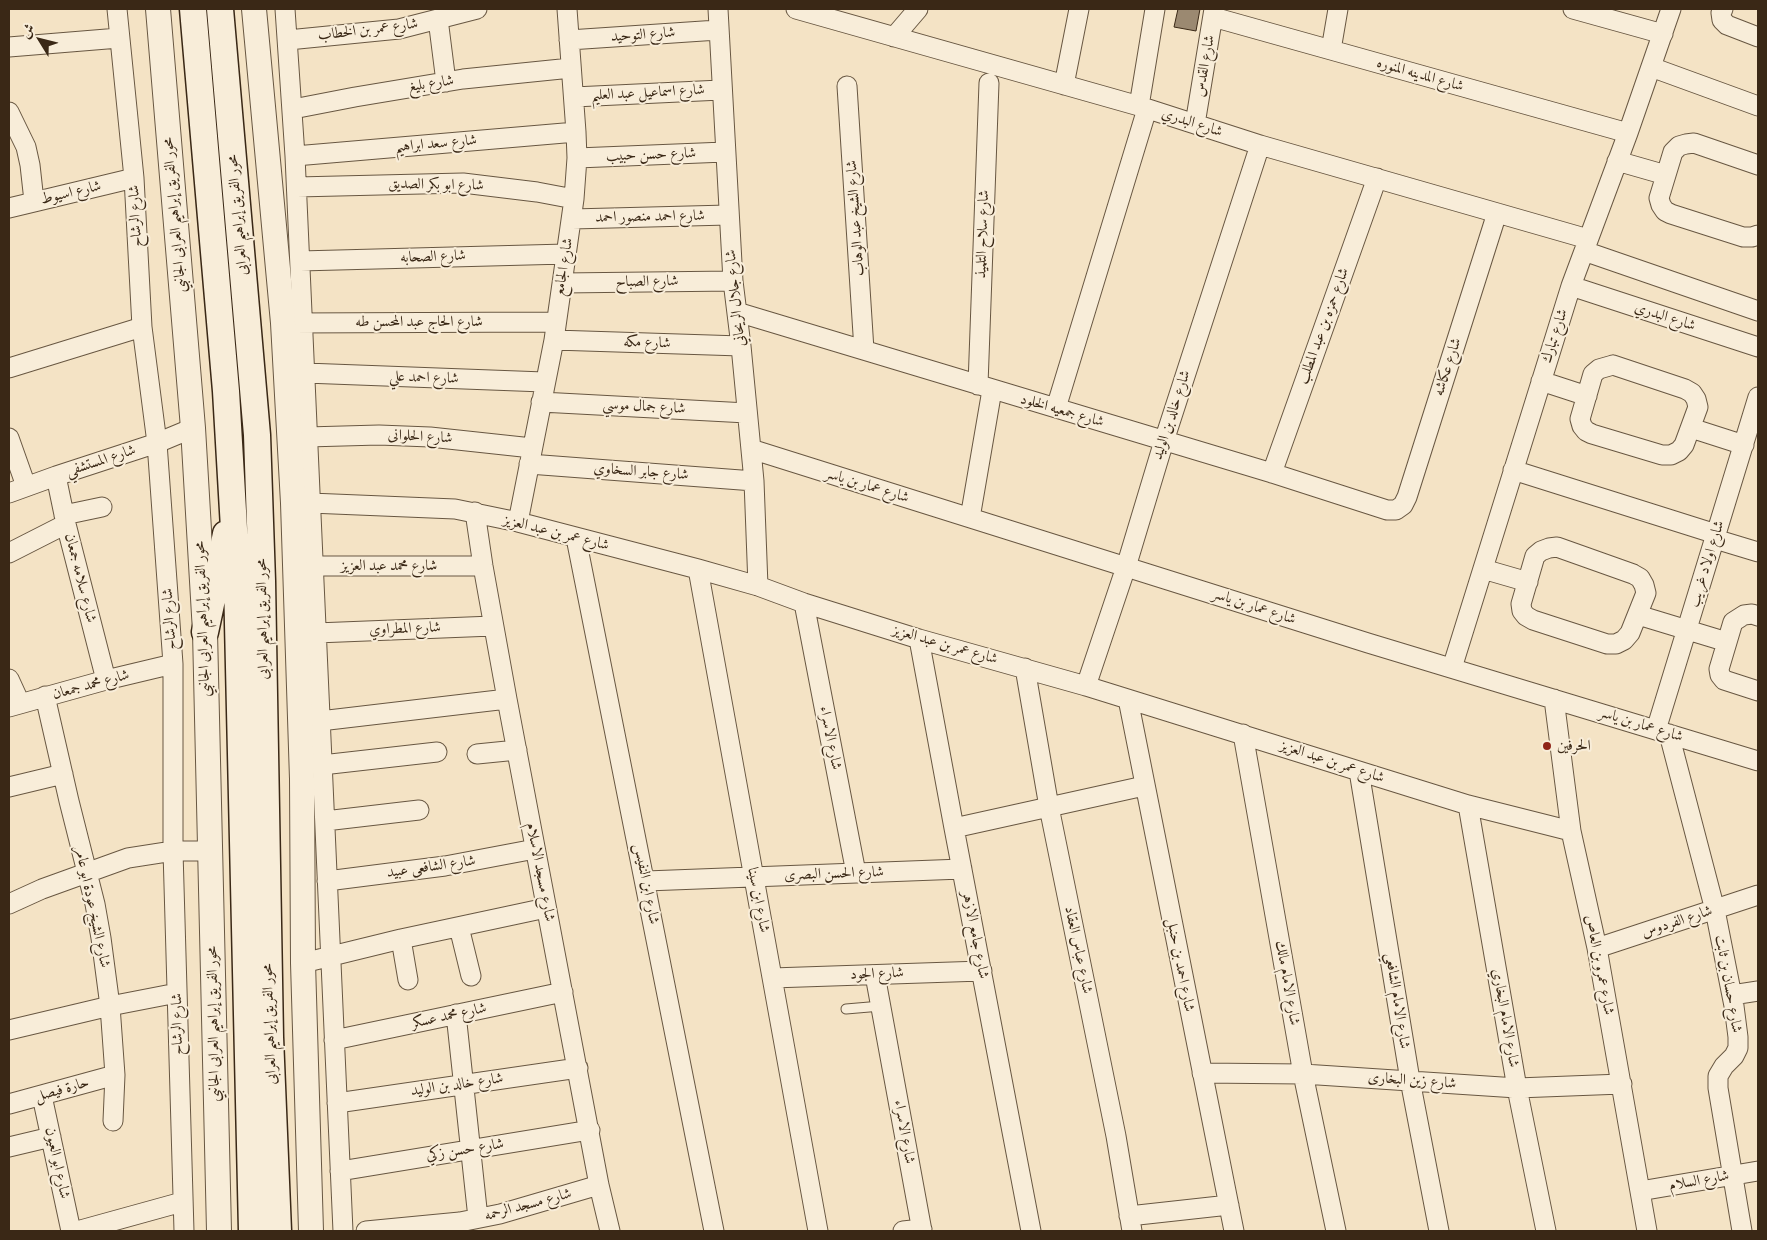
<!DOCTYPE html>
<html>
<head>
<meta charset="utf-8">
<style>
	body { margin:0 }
	#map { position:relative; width:1767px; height:1240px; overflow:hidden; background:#f4e3c5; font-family:"IM FELL French Canon",Amiri,serif }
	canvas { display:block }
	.frame { position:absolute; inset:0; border:10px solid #3a2816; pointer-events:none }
	.north { position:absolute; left:15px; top:15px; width:50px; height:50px; -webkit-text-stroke:4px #f8edd9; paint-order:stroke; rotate:306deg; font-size:14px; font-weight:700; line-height:20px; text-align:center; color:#3a2816 }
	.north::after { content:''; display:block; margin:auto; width:18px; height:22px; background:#3a2816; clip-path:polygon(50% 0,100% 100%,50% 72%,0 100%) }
</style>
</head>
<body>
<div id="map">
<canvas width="1767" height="1240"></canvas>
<div class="frame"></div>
<div class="north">ش</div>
</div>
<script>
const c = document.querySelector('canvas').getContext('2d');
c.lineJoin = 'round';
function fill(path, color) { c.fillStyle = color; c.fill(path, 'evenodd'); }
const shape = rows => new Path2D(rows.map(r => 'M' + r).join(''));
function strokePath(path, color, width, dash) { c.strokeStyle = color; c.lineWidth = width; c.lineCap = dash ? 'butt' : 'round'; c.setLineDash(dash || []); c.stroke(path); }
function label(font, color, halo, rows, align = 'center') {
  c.font = font + ' "IM FELL French Canon",Amiri,serif'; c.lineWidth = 4; c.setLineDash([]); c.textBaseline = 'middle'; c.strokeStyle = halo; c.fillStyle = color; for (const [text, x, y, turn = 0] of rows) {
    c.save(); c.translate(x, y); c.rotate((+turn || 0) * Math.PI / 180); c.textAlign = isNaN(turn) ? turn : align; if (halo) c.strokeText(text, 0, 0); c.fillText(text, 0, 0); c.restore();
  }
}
const building = shape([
	[1178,9,1200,9,1196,31,1174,27,1178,9]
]);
fill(building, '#9b8971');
strokePath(building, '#3a2816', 1);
const service = shape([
	[846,1009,881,1006]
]);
const minor = shape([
	[117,9,134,178,142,327,157,443,173,664,173,851,184,1231],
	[285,9,295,156,343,1231],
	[718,9,733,281,741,346,754,481,758,586],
	[796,9,1139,106,1260,145,1588,239],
	[1573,9,1663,34],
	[1723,9,1721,13,1722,20,1727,25,1758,37],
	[1213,17,1628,133],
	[438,19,446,82],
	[894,37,918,9],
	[288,40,399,29,477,9],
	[569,40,718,30],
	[9,47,119,38],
	[1331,50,1338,9],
	[1651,67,1758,106],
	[1064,85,1079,9],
	[847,86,864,350],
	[574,97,721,90],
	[1139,106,1155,9],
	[293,109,355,97,463,79,571,68],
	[9,112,26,147,30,165,34,201],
	[1195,124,1214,9],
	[295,156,576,132],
	[577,158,725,152],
	[1617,161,1666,175],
	[1758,165,1694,143,1686,144,1679,146,1673,152,1659,198,1661,205,1665,211,1671,214,1743,237,1752,237,1758,235],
	[297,187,463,183,537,192,574,199],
	[9,208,134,178],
	[572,219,728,215],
	[1584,251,1758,311],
	[300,261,566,254],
	[562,283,733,281],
	[1571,286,1758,347],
	[737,312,1272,473,1387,510,1396,510,1403,505,1407,497,1497,213],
	[291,323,556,322],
	[554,340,741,346],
	[1613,365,1685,389,1692,393,1696,399,1698,407,1684,445,1679,451,1671,455,1662,455,1592,434,1586,431,1582,426,1580,419,1593,374,1599,369,1613,365],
	[9,368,142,327],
	[305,373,544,382],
	[1541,381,1587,396],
	[978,385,989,83],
	[541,402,747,413],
	[1056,408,1147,109],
	[1691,428,1744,445],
	[307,437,379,435,430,437,532,448],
	[9,438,26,486],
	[751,449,1368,643,1758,761],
	[529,464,754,481],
	[1513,470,1716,534],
	[1272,473,1377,178],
	[56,476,66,524,106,680],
	[9,493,56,476,157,443,193,428],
	[310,503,455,509,518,522,698,569,758,586,804,603,919,639,1086,686,1468,805,1571,831],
	[475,512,483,566,507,699,599,1185,610,1231],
	[64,515,102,507],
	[970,518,992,390],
	[518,522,554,340,574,199,577,158,576,132,567,9],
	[576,538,714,1231],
	[1715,539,1758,552],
	[1557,547,1633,574,1640,578,1644,585,1646,593,1630,633,1624,640,1616,644,1607,644,1533,620,1526,616,1522,611,1521,604,1535,556,1541,551,1549,548,1557,547],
	[9,553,66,524],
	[301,566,483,566],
	[698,569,818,1231],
	[1483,569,1528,582],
	[804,603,856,873],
	[1638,615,1727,642],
	[1758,616,1752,614,1744,615,1733,622,1719,669,1720,675,1724,680,1758,691],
	[316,633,493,626],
	[919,639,954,828,1031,1231],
	[1025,668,1049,807,1116,1136,1132,1231],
	[1452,668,1571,286,1628,133,1671,9],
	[9,679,20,703],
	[1086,686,1126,567,1164,441,1260,145],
	[45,696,69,801,95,904,101,938,110,1006,115,1075,113,1121],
	[1128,699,1234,1231],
	[1554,699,1571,831,1597,948,1647,1231],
	[9,707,106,680,173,664],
	[320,721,507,699],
	[1656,730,1758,397],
	[1243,734,1303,1074,1336,1231],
	[1669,734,1715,910,1734,1006,1738,1037,1738,1048,1734,1056,1724,1066,1718,1076,1718,1088,1742,1231],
	[477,754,517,750],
	[322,765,437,752],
	[1359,771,1410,1080,1439,1231],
	[9,787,63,774],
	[1468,805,1517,1088,1546,1231],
	[325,821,419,810],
	[954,828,1144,786],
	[327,881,445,866,535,849],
	[646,881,962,869],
	[9,904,42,889,128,858,173,851,210,851],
	[459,927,471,976],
	[401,939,408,980],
	[1597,948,1758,895],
	[303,963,401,939,546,908],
	[875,975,922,1231],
	[772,978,982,971],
	[1732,995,1758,991],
	[456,1014,478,1218],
	[9,1030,110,1006,177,993],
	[334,1040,563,992],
	[1202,1073,1303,1074,1517,1088,1622,1084],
	[42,1096,71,1231],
	[337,1103,578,1068],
	[9,1104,115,1075],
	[9,1147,51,1137],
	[340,1171,590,1130],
	[1640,1191,1758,1171],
	[1129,1216,1229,1205],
	[77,1231,182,1202],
	[366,1231,460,1222,500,1214,599,1185],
	[903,1231,922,1229]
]);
const tertiary = shape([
	[158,9,193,428,205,632,219,1231],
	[254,9,283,323,293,503,302,779,303,963,311,1231]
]);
const secondary = shape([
	[193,9,226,391,237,580,252,1231],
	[220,9,257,435,262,581,270,1037,278,1231],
	[205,632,226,534]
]);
strokePath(service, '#685742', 11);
strokePath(minor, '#685742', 21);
strokePath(tertiary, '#685742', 26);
strokePath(secondary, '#3a2816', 29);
strokePath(service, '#f8edd9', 9);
strokePath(minor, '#f8edd9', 19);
strokePath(tertiary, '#f8edd9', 24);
strokePath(secondary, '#f8edd9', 26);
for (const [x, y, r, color] of [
	[1547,746,5,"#8f2418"]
]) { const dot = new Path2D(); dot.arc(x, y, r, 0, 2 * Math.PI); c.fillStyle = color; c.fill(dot); strokePath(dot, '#f8edd9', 2); }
label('15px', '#3a2816', '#f8edd9', [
	["شارع عمر بن الخطاب",368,30,-7],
	["شارع التوحيد",643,35,-4],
	["شارع القدس",1205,66,-80],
	["شارع المدينه المنوره",1420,75,16],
	["شارع بليغ",431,84,-9],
	["شارع اسماعيل عبد العليم",648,93,-3],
	["شارع البدري",1192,123,18],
	["شارع سعد ابراهيم",436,144,-5],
	["شارع حسن حبيب",651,155,-2],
	["شارع ابو بكر الصديق",436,185,1],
	["شارع اسيوط",71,193,-13],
	["محور الفريق إبراهيم العرابى الجانبي",175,215,-95],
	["محور الفريق إبراهيم العرابى",238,215,-95],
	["شارع الرشاح",136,216,-93],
	["شارع احمد منصور احمد",650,217,-1],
	["شارع الشيخ عبد الوهاب",856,218,-94],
	["شارع سلاح التلميذ",983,234,-88],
	["شارع الصحابه",433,257,-2],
	["شارع الجامع",564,267,-81],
	["شارع الصباح",647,282,-1],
	["شارع جلال الريحاني",736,298,-96],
	["شارع البدري",1665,317,18],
	["شارع الحاج عبد المحسن طه",419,322],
	["شارع حمزه بن عبد المطلب",1324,326,-70],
	["شارع تبارك",1555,336,-72],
	["شارع مكه",647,343,2],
	["شارع عكاشه",1448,367,-72],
	["شارع احمد علي",424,378,2],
	["شارع جمال موسي",644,407,3],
	["شارع جمعيه الخلود",1062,411,16],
	["شارع خالد بن الوليد",1172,415,-72],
	["شارع الحلوانى",420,437,3],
	["شارع المستشفي",101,461,-18],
	["شارع جابر السخاوي",641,472,4],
	["شارع عمار بن ياسر",867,486,17],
	["شارع عمر بن عبد العزيز",556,533,14],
	["شارع اولاد غريب",1707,564,-73],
	["شارع محمد عبد العزيز",389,566],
	["شارع سلامه جمعان",80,578,76],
	["شارع عمار بن ياسر",1254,607,18],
	["شارع الرشاح",170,619,-94],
	["محور الفريق إبراهيم العرابى الجانبي",203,619,-92],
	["محور الفريق إبراهيم العرابى",263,619,-91],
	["شارع المطراوي",405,629,-2],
	["شارع عمر بن عبد العزيز",945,645,16],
	["شارع محمد جمعان",91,685,-15],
	["شارع عمار بن ياسر",1641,725,17],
	["شارع الاسراء",830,738,79],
	["شارع عمر بن عبد العزيز",1332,762,18],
	["شارع الشافعى عبيد",431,867,-8],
	["شارع مسجد الاسلام",540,872,79],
	["شارع الحسن البصرى",834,874,-2],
	["شارع ابن النفيس",646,884,79],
	["شارع ابن سينا",758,900,79],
	["شارع الشيخ عودة ابو عامر",92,907,78],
	["شارع الفردوس",1677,922,-18],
	["شارع جامع الازهر",975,935,79],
	["شارع عباس العقاد",1078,950,78],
	["شارع احمد بن حنبل",1180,965,79],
	["شارع عمرو بن العاص",1599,965,79],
	["شارع الجود",877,974,-2],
	["شارع الامام مالك",1287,983,80],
	["شارع حسان بن ثابت",1728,984,80],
	["شارع الامام الشافعي",1397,1001,81],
	["شارع محمد عسكر",449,1016,-12],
	["شارع الامام البخاري",1505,1018,80],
	["شارع الرشاح",178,1024,-91],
	["محور الفريق إبراهيم العرابى الجانبي",214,1024,-91],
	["محور الفريق إبراهيم العرابى",270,1024,-92],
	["شارع زين البخارى",1412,1081,4],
	["شارع خالد بن الوليد",457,1085,-8],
	["حارة فيصل",62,1090,-16],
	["شارع الاسراء",904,1132,80],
	["شارع حسن زكي",465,1150,-9],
	["شارع ابو العيون",57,1163,78],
	["شارع السلام",1699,1181,-10],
	["شارع مسجد الرحمه",528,1205,-15]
]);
label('15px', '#3a2816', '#f8edd9', [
	["الحرفين",1557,746]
], 'left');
</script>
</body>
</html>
